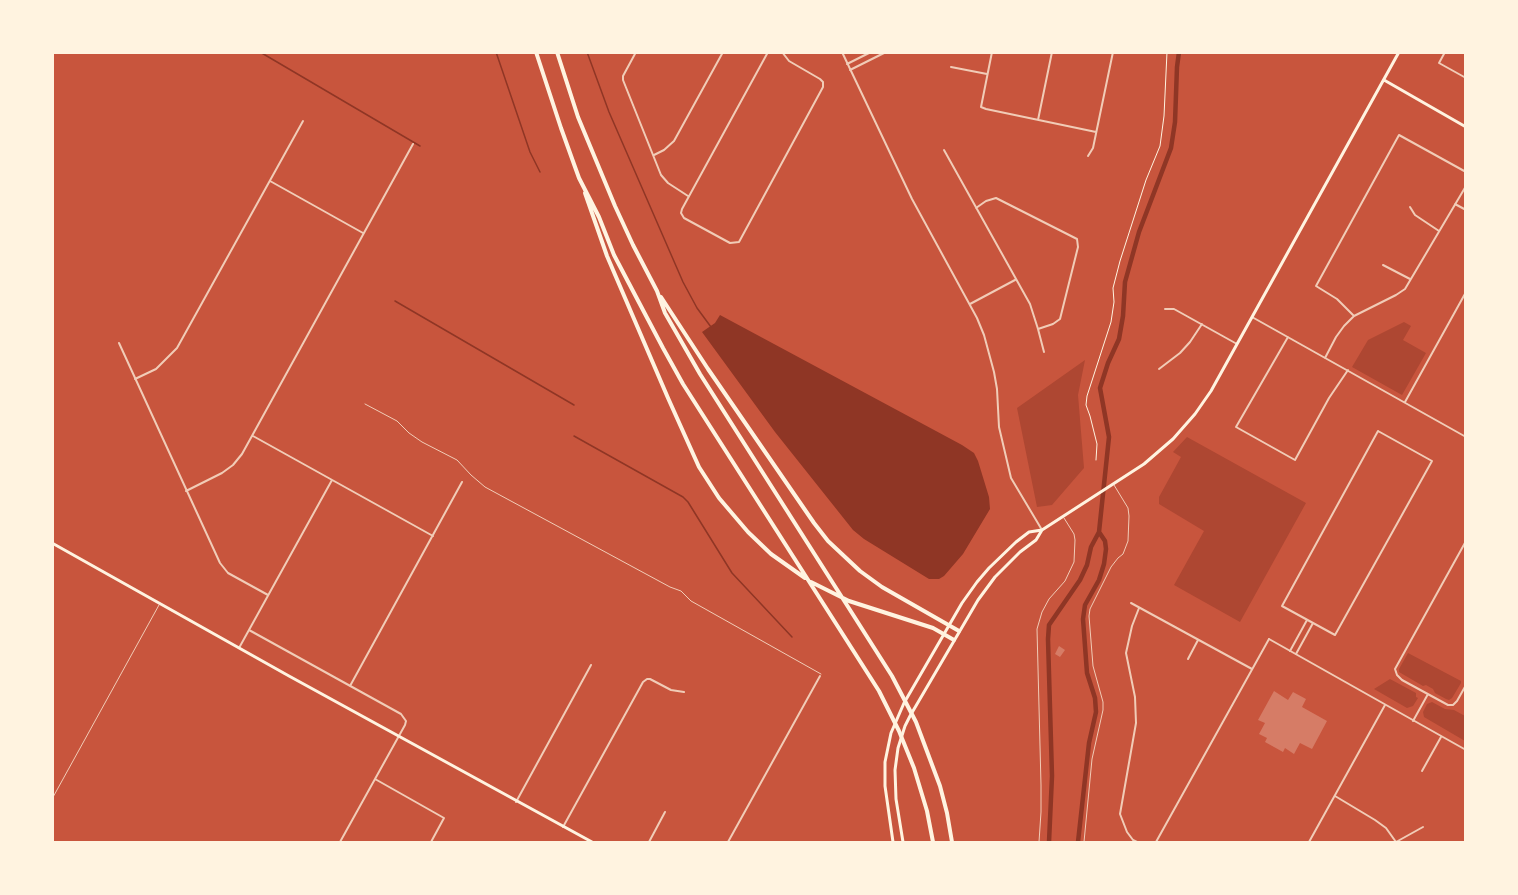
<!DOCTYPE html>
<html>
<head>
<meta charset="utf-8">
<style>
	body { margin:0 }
	#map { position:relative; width:1518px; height:895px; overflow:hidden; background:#c8553d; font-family:"Public Sans",sans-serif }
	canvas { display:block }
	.frame { position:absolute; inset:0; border:54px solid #fff3e0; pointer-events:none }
</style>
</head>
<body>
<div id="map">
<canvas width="1518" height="895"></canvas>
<div class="frame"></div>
</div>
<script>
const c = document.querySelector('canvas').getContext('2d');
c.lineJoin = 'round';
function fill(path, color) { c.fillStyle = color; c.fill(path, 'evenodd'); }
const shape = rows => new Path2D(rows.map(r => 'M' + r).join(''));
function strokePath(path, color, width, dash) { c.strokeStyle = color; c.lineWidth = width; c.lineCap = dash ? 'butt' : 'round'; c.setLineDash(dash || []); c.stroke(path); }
fill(shape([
	[1404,322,1411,326,1403,340,1426,353,1402,395,1352,367,1368,340],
	[1085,360,1078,395,1084,468,1052,505,1037,507,1017,408],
	[1187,437,1306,503,1240,622,1174,585,1204,531,1159,504,1159,497,1181,457,1173,452],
	[1408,653,1461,681,1461,683,1452,698,1449,700,1446,699,1435,693,1433,689,1426,685,1423,686,1399,672,1399,669],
	[1390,679,1416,693,1416,697,1418,698,1413,706,1407,708,1374,689],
	[1432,702,1445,709,1454,710,1465,716,1465,741,1424,717,1423,712,1427,704]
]), '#ae4732');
fill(shape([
	[720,315,962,445,974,453,978,461,989,497,990,509,963,554,944,576,939,579,929,579,864,539,853,530,775,432,702,332,715,323]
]), '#8f3625');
strokePath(shape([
	[260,52,420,146],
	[496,52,530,152,540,172],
	[587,52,609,112,683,282,697,308,711,327],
	[395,301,574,405],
	[574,436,683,497,688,502,732,573,792,637]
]), '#8f3625', 1.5);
strokePath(shape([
	[1049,842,1052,776,1048,639,1049,625,1080,580,1087,565,1091,547,1099,532,1109,437,1100,388,1108,363,1119,339,1123,316,1125,282,1139,232,1171,148,1175,122,1177,67,1179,52],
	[1078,842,1089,743,1096,712,1095,698,1087,673,1083,619,1085,605,1099,580,1104,564,1106,549,1105,541,1099,532]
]), '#8f3625', 4.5);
fill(shape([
	[1059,646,1065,650,1060,657,1055,654],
	[1274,691,1288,700,1293,692,1306,699,1302,707,1327,721,1312,749,1300,743,1294,754,1285,748,1283,752,1265,742,1267,738,1259,734,1265,723,1258,720]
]), '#d67c66');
strokePath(shape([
	[1096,460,1097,444,1090,416,1086,405,1087,396,1111,322,1114,302,1113,288,1120,261,1146,180,1160,146,1164,116,1167,52]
]), '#fff3e0', 1);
strokePath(shape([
	[365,404,397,421,409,433,422,442,457,460,471,475,485,487,670,587,681,591,691,601,821,674],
	[52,799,159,605],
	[1039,842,1041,812,1041,785,1037,629,1042,612,1049,599,1065,581,1074,562,1075,540,1074,534,1064,518],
	[1084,842,1092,759,1103,710,1103,702,1093,666,1089,616,1090,609,1111,567,1118,558,1123,554,1128,541,1129,516,1128,508,1114,485]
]), '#f1ccb7', 1);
strokePath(shape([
	[636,52,623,76,623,80,661,175,668,183,688,196],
	[768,52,682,209,681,213,684,218,730,243,739,242,823,87,823,82,820,79,789,61,782,52],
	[842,52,912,199,977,318,984,335,994,372,997,389,999,427,1011,478,1042,530],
	[992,52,981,107,986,109,1096,132],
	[1445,52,1439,63,1466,78],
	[847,64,871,52],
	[951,67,987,74],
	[850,70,886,52],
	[1038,120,1052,52],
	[944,150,1030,304,1038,329,1044,352],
	[654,155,664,150,674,141,723,52],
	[1088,156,1093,148,1113,52],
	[270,181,363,233],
	[1455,204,1466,210],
	[1410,207,1415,215,1439,231],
	[976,208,986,201,996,198,1077,239,1078,247,1060,319,1053,324,1038,329],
	[1383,265,1410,279],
	[970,304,1015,280],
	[1165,309,1174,309,1237,344],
	[1354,316,1337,299,1316,286,1399,135,1466,172],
	[1252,317,1466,437],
	[1288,337,1236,427,1295,460,1329,398,1348,370],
	[119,343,220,563,228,573,268,595],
	[1325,358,1336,337,1344,326,1354,316,1396,295,1405,289,1466,186],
	[1159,369,1180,353,1190,342,1202,324],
	[135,379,156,369,177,348,303,121],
	[1405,402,1466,292],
	[1378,431,1432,461,1335,635,1282,606,1378,431],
	[253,436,433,536],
	[186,491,222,473,233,465,242,454,413,144],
	[1466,541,1395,669,1397,675,1402,680,1448,705,1453,705,1457,701,1466,685],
	[1131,603,1252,669],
	[249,630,401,714,406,721,405,725,340,842],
	[239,648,332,480],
	[1290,651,1307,620],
	[1296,654,1313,623],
	[1188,659,1198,640],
	[350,686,462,482],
	[1413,721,1428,694],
	[1422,771,1441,737],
	[375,779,444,818,431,842],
	[1335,796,1375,820,1386,828,1396,842],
	[516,802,591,665],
	[563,827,643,682,647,679,650,679,671,690,684,692],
	[649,842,665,812],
	[728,842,820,676],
	[1137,842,1133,840,1127,832,1120,814,1136,723,1135,697,1126,653,1132,626,1139,608],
	[1156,842,1269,639],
	[1309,842,1385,705],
	[1396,842,1423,827]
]), '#f1ccb7', 2);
strokePath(shape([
	[1269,639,1466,750]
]), '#f1ccb7', 2);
strokePath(shape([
	[1384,80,1466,127],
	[893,842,885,786,885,762,891,733,904,703,962,603,977,582,989,568,1016,542,1029,532,1042,530,1144,464,1173,439,1195,414,1211,391,1399,52],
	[903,842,896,799,895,770,898,748,905,726,910,716,978,600,995,577,1020,552,1036,540,1042,530]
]), '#fff3e0', 3);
strokePath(shape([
	[52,543,289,676,592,842]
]), '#fff3e0', 3);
strokePath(shape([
	[536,52,561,128,579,178,599,217,614,255,663,348,683,384,879,691,899,731,914,768,927,811,933,842],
	[557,52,578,117,615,206,633,245,657,291,665,313,700,374,892,676,916,722,940,786,947,813,952,842],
	[585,193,607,256,668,398,699,467,719,498,748,532,771,554,805,578],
	[661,297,708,369,814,523,828,541,860,571,882,587,959,631],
	[811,582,849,601,933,628,954,640]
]), '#fff3e0', 4);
</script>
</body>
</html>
